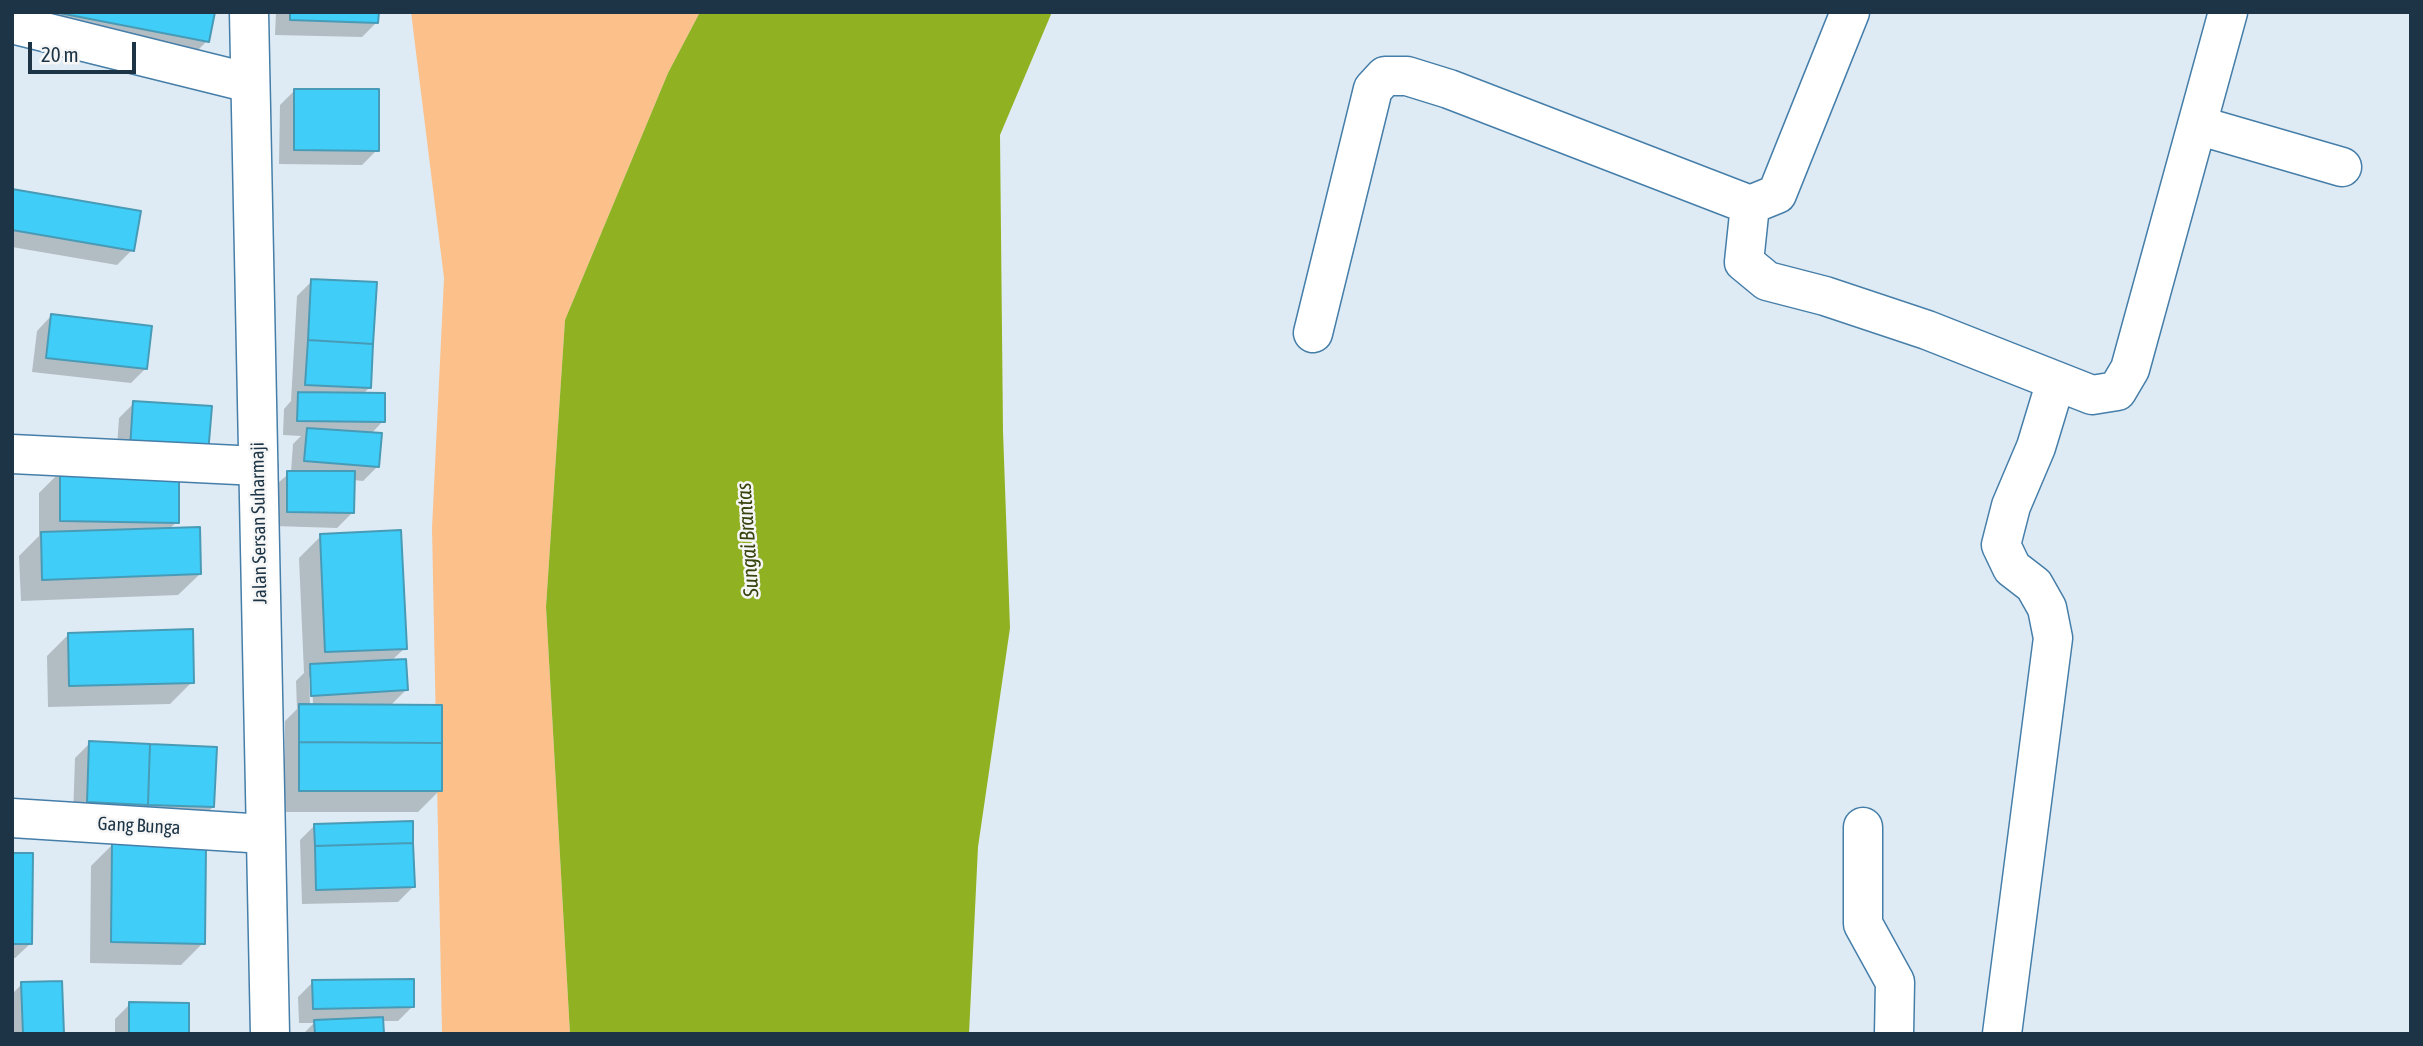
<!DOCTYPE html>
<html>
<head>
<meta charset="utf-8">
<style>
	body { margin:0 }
	#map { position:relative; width:2423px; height:1046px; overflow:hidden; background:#dfebf4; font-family:"Asap Condensed",sans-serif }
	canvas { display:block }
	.frame { position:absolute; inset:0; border:14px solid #1c3446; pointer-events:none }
	.scale { position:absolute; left:28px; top:42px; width:108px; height:32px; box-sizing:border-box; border:4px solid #1c3446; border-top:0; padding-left:9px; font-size:21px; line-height:24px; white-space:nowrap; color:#1c3446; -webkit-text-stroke:5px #f6f6f6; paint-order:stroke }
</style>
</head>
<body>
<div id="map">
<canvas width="2423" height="1046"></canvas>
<div class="frame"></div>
<div class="scale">20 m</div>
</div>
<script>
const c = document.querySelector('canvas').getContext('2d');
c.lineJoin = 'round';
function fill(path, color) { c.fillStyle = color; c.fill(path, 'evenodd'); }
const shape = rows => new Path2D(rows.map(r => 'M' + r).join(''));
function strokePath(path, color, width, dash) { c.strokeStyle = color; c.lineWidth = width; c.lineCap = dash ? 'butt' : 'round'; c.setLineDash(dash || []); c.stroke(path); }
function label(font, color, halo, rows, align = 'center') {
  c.font = font + ' "Asap Condensed",sans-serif'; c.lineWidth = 5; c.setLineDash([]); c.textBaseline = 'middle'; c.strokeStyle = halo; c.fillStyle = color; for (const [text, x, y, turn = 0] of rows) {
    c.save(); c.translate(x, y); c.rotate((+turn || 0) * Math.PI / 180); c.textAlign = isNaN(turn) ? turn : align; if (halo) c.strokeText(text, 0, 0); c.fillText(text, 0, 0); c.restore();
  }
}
fill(shape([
	[411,12,700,12,668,73,565,320,546,607,570,1034,442,1034,432,528,444,278]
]), '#fcc08a');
fill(shape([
	[700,12,1052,12,1000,135,1003,431,1010,628,978,847,969,1034,570,1034,546,607,565,320,668,73]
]), '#90b121');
fill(shape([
	[12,12,214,12,207,41,185,63],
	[276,12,377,12,376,23,362,37,275,35],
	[294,91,377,150,362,165,279,164,280,105],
	[12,191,132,250,117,265,12,247],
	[312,281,369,388,362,395,383,421,371,434,378,466,363,481,353,480,352,513,337,528,273,526,273,487,291,472,293,444,301,436,283,435,284,409,291,401,297,296],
	[51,316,146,368,131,383,32,372,37,331],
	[134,403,210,408,116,463,119,418],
	[61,471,177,522,169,529,200,574,178,595,21,601,19,556,39,536,39,493],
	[321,536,405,648,391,661,406,690,390,706,440,790,418,812,278,812,278,765,285,759,285,721,297,709,296,681,304,673,299,558],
	[309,677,312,677,313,704,310,704],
	[69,634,192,682,170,704,48,707,47,656],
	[90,743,213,807,198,822,73,817,75,758],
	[315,825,413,887,398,902,302,904,300,840],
	[113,844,203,943,181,965,90,963,91,866],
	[12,855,30,944,15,958,12,958],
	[313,982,413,1006,398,1021,382,1021,382,1034,303,1034,314,1023,299,1023,298,997],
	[22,984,62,1034,12,1034,12,994],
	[130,1004,187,1034,115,1034,115,1019]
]), '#0003');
const building = shape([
	[54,12,215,12,209,42,54,12],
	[290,12,379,12,378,23,290,20,290,12],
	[294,89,379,89,379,151,294,150,294,89],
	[12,189,141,211,134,251,12,230,12,189],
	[311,279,377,282,373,344,308,340,311,279],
	[51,314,152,326,147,369,46,358,51,314],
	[308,340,373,344,371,388,305,385,308,340],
	[298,392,385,393,385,422,297,421,298,392],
	[133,401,212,406,208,454,130,449,133,401],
	[307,428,382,433,379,467,304,461,307,428],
	[60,469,179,471,179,523,60,521,60,469],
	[287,471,355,471,354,513,287,512,287,471],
	[200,527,201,574,42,580,41,532,200,527],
	[401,530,407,649,325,652,320,534,401,530],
	[193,629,194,683,69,686,68,633,193,629],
	[406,659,408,690,311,696,310,664,406,659],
	[299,704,442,705,442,743,299,742,299,704],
	[89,741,150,744,148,805,87,802,89,741],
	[299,742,442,743,442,791,299,791,299,742],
	[150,744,217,747,214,807,148,805,150,744],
	[413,821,413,843,315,846,314,824,413,821],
	[112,843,206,844,205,944,111,942,112,843],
	[413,843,415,887,316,890,315,846,413,843],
	[12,853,33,853,32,944,12,944,12,853],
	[414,979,414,1007,313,1009,312,980,414,979],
	[62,981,64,1034,23,1034,21,982,62,981],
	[129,1002,189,1003,189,1034,129,1034,129,1002],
	[383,1017,384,1034,315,1034,314,1020,383,1017]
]);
fill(building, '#40cef9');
strokePath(building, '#489bb6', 2);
const minor = shape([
	[12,24,250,83],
	[2197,125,2342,167],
	[1750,205,1744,262,1767,281,1825,296,1927,330,2092,395,2117,391,2130,369,2228,12],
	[1313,333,1373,89,1385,76,1407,76,1449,89,1750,205,1777,194,1850,12],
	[12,454,258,466],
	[12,818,265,834],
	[1863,827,1863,924,1895,982,1894,1034],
	[2002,1034,2053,638,2047,608,2034,585,2012,568,2001,545,2011,506,2036,447,2056,381]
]);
const highway = shape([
	[249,12,270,1034]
]);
strokePath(minor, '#457ea9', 41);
strokePath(highway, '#457ea9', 41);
strokePath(minor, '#fff', 38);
strokePath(highway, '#fff', 38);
label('19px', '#1c3446', '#f6f6f6', [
	["Jalan Sersan Suharmaji",259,523,-91],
	["Gang Bunga",139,826,3]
]);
label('italic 21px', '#36430d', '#f6f6f6', [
	["Sungai Brantas",748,540,-94]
]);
</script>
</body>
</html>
